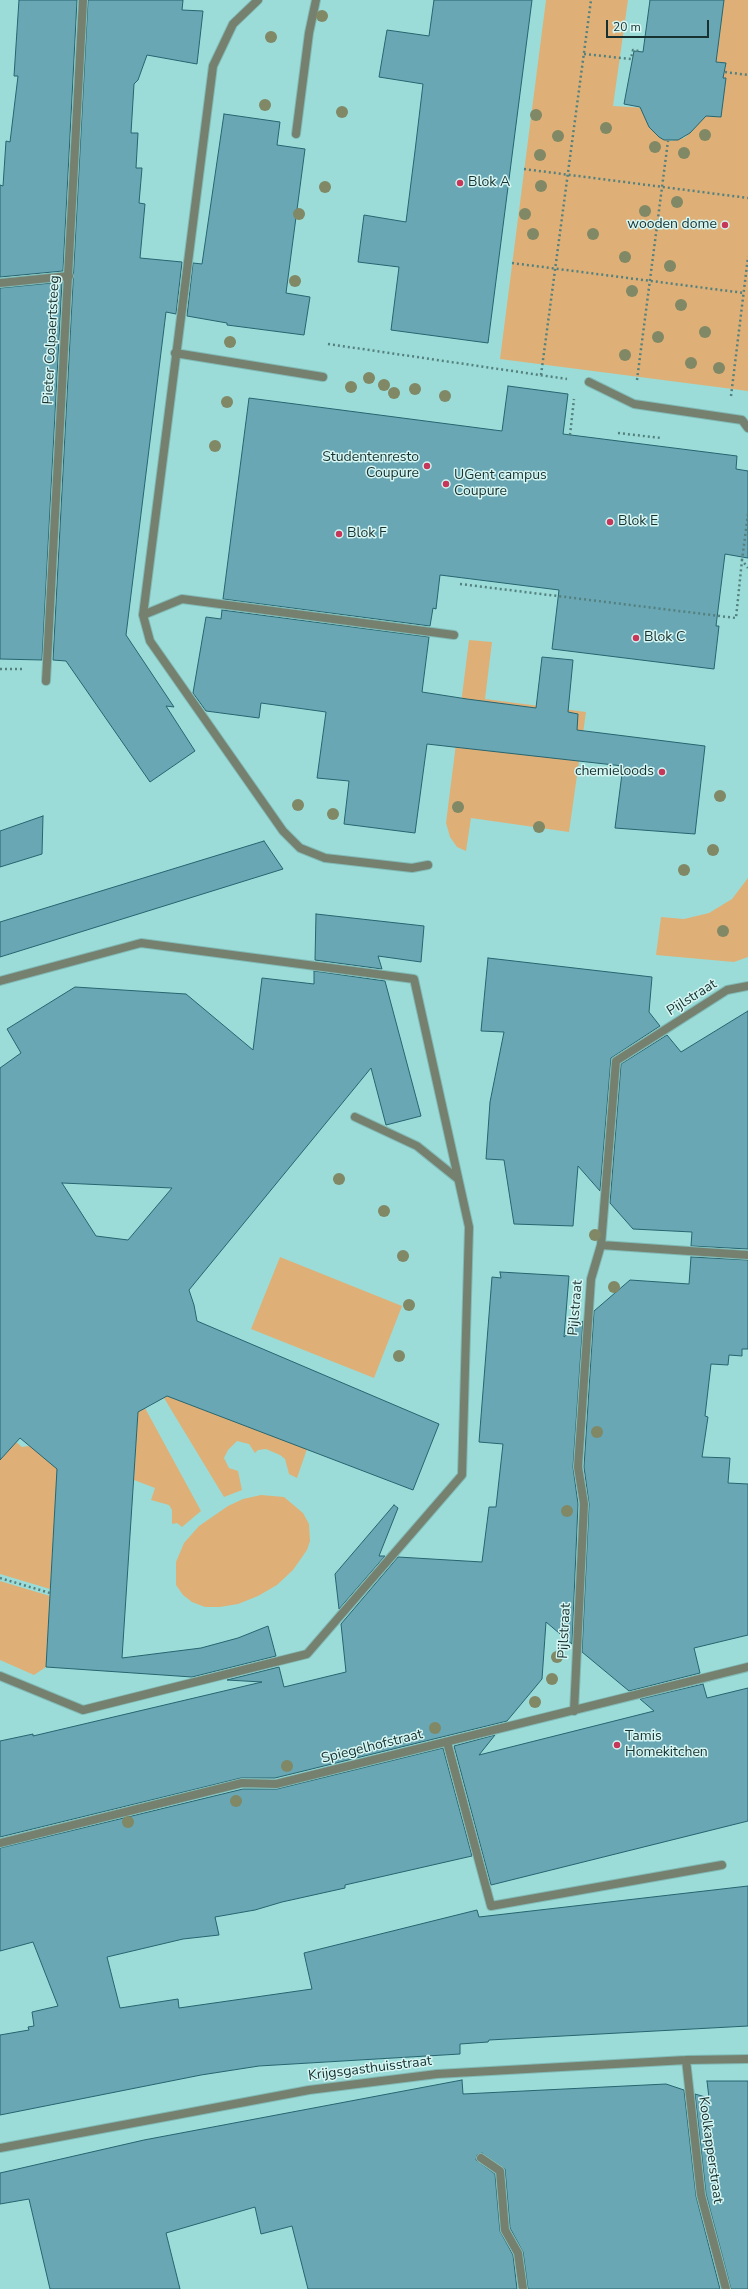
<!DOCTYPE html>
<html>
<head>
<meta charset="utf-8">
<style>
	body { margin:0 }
	#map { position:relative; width:748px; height:2289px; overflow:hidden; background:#9bdcd8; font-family:"Nunito Sans",sans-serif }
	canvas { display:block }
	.scale { position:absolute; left:606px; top:20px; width:103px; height:18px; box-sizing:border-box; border:2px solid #173130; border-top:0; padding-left:5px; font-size:12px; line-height:14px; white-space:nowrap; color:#173130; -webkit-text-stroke:3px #d6f6f3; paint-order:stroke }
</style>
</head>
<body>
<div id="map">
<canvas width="748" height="2289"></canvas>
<div class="scale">20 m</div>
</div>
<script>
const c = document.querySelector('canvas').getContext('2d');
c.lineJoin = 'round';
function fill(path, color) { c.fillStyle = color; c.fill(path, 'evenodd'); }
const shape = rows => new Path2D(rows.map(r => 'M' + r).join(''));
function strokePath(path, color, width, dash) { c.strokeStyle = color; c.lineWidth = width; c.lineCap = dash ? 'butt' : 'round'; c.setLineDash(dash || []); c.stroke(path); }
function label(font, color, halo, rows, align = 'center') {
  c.font = font + ' "Nunito Sans",sans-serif'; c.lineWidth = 3; c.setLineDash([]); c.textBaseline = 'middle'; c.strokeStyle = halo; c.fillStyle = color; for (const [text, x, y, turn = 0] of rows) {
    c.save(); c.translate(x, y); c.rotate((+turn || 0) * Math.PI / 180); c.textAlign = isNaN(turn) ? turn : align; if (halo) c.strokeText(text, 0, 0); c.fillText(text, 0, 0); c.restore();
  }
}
fill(shape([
	[546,0,628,0,613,106,646,108,649,127,659,137,671,141,684,138,690,133,695,128,699,115,721,117,726,78,723,78,726,64,716,62,724,0,748,0,748,391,500,359],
	[469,640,492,642,485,699,586,712,569,832,471,818,466,851,457,847,450,837,446,823],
	[748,878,748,957,734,962,656,955,661,917,684,919,709,913,732,899],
	[280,1257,402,1306,374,1378,251,1329],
	[167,1396,307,1449,297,1478,289,1474,285,1459,280,1455,266,1449,258,1450,255,1453,249,1444,237,1441,228,1450,224,1458,229,1468,238,1471,242,1490,224,1497,164,1398],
	[145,1408,201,1511,182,1527,177,1523,172,1524,172,1510,169,1505,151,1500,155,1488,134,1480,138,1411],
	[16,1442,22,1447,29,1446,34,1449,58,1456,50,1589,0,1574,0,1460],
	[261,1495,284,1497,303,1513,309,1524,310,1541,307,1550,293,1570,277,1585,258,1596,238,1604,220,1607,205,1607,192,1602,183,1595,176,1585,176,1562,184,1543,199,1526,228,1506,243,1499],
	[0,1581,50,1596,46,1667,34,1675,0,1660]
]), '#deb077');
const building = shape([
	[19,0,77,0,63,271,0,277,0,185,3,186,6,141,10,142,18,76,14,76,19,0],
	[88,0,183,0,182,10,203,11,197,64,147,55,138,80,134,84,131,133,138,133,136,168,142,168,139,203,145,204,140,258,182,262,176,314,166,312,126,635,174,707,166,706,195,751,150,782,66,661,53,660,88,0],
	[434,0,532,0,488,343,391,330,399,267,358,262,364,215,406,222,415,151,423,84,379,77,387,30,429,36,434,0],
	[650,0,724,0,716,62,726,63,723,78,726,78,721,117,706,116,690,133,678,140,664,140,659,137,649,127,640,107,624,104,634,51,643,52,650,0],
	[224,114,280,122,277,145,305,149,286,293,310,297,304,335,227,325,227,323,187,316,193,263,202,264,224,114],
	[62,282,42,660,0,659,0,288,62,282],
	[508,386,568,394,563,434,737,456,736,469,748,471,748,558,725,554,716,626,719,626,714,669,552,649,559,590,440,575,436,609,433,608,430,626,223,599,249,398,502,431,508,386],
	[222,610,429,637,422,692,467,699,536,708,542,657,573,660,568,712,578,714,577,730,705,746,695,834,615,828,623,766,427,744,415,833,344,824,349,781,317,778,326,712,261,703,259,718,206,711,193,693,206,617,221,619,222,610],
	[43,816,42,854,0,867,0,831,43,816],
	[264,841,283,869,0,957,0,922,264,841],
	[316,914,424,926,421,962,378,956,382,969,315,960,316,914],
	[488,958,652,977,649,1012,660,1026,611,1058,600,1191,578,1166,573,1226,514,1224,504,1160,486,1159,490,1102,504,1032,481,1031,488,958],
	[314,971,385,981,421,1116,386,1125,371,1068,189,1290,194,1305,197,1321,439,1424,413,1490,167,1396,138,1412,122,1658,201,1648,238,1638,268,1626,276,1656,192,1677,46,1667,57,1469,20,1438,0,1460,0,1068,21,1053,7,1029,75,987,186,994,253,1050,262,978,314,984,314,971],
	[62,1183,172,1188,128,1240,96,1236,62,1183],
	[748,1011,748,1249,691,1246,692,1232,633,1229,610,1203,621,1064,667,1035,681,1052,748,1011],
	[691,1257,748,1260,748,1349,742,1349,742,1356,729,1355,728,1365,711,1364,705,1416,708,1417,702,1457,730,1458,728,1483,748,1484,748,1635,694,1648,700,1673,629,1691,582,1652,589,1504,584,1467,594,1311,630,1280,689,1284,691,1257],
	[500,1272,569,1276,564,1337,583,1321,573,1467,578,1504,572,1644,546,1622,542,1679,507,1721,275,1778,241,1778,0,1837,0,1741,33,1734,33,1736,262,1682,227,1680,279,1667,284,1687,346,1672,341,1624,398,1557,482,1562,489,1507,496,1507,503,1444,479,1442,492,1277,501,1278,500,1272],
	[394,1505,398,1508,379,1556,385,1556,339,1609,335,1574,394,1505],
	[703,1684,707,1698,748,1688,748,1821,491,1885,454,1746,495,1735,479,1755,654,1711,640,1699,703,1684],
	[443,1748,472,1856,345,1885,345,1888,282,1902,255,1910,215,1917,219,1935,183,1939,107,1957,120,2008,178,1999,179,2008,312,1989,304,1953,477,1910,479,1917,748,1886,748,2026,489,2040,488,2042,460,2044,460,2054,259,2066,201,2075,0,2115,0,2035,29,2030,28,2027,34,2026,32,2012,58,2006,33,1942,0,1951,0,1848,243,1789,277,1789,443,1748],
	[462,2080,463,2094,666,2084,684,2090,696,2196,720,2289,528,2289,523,2252,510,2228,505,2169,482,2153,477,2155,476,2160,495,2174,500,2231,513,2255,517,2289,308,2289,292,2226,261,2234,255,2207,166,2233,180,2289,50,2289,29,2199,0,2204,0,2173,144,2140,462,2080],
	[707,2081,748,2081,748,2289,731,2289,706,2194,695,2094,709,2098,707,2081]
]);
fill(building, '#6aa7b4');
strokePath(building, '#266570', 1);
const service = shape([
	[258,0,233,24,213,66,143,615,150,641,283,831,300,848,325,858,412,868,428,865],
	[296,134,309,33,316,0],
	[175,353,323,377],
	[589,382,634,404,742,420,748,428],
	[143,615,182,599,454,635],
	[0,981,141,943,414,979,469,1227,462,1475,307,1654,83,1710,0,1676],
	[355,1117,417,1146,458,1179],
	[447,1742,491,1906,722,1865],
	[481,2158,500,2171,505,2230,518,2253,523,2289]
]);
const pedestrian = shape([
	[0,283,69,276]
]);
const minor = shape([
	[46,681,83,0],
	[601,1245,748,1255],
	[574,1711,584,1504,578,1467,591,1279,601,1245,616,1061,727,990,748,986],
	[0,1843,242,1783,276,1784,748,1667],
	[686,2060,701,2195,726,2289],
	[0,2148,309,2090,437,2074,686,2060,748,2059]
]);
strokePath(service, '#81bab6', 10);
strokePath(pedestrian, '#81bab6', 10);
strokePath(minor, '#81bab6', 10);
strokePath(shape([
	[584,54,631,59,633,50,639,51],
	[725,72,748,75],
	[524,169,748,198],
	[512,263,744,293],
	[328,344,567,379],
	[541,375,591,0],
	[637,380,668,141],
	[731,396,748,257],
	[618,433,661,438],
	[570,435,574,399],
	[748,514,742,560,748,568],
	[460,584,736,618,742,560],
	[0,669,25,669],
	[0,1578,50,1593]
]), '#54807e', 2.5, [2, 3]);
strokePath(service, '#76806e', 8);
strokePath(pedestrian, '#76806e', 8);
strokePath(minor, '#76806e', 8);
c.fillStyle = '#808865';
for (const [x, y] of [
	[322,16],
	[271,37],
	[265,105],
	[342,112],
	[536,115],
	[606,128],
	[705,135],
	[558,136],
	[655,147],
	[684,153],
	[540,155],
	[541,186],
	[325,187],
	[677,202],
	[645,211],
	[299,214],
	[525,214],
	[533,234],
	[593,234],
	[625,257],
	[670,266],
	[295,281],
	[632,291],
	[681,305],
	[705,332],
	[658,337],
	[230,342],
	[625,355],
	[691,363],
	[719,368],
	[369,378],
	[384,385],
	[351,387],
	[415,389],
	[394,393],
	[445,396],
	[227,402],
	[215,446],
	[720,796],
	[298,805],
	[458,807],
	[333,814],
	[539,827],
	[713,850],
	[684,870],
	[723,931],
	[339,1179],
	[384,1211],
	[595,1235],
	[403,1256],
	[614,1287],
	[409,1305],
	[399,1356],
	[597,1432],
	[567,1511],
	[557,1657],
	[552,1679],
	[535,1702],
	[435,1728],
	[287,1766],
	[236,1801],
	[128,1822]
]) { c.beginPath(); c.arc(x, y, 6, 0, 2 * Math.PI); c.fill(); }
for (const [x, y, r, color] of [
	[460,183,4,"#c73759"],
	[725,225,4,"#c73759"],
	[427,466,4,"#c73759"],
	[446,484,4,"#c73759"],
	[610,522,4,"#c73759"],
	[339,534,4,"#c73759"],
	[636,638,4,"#c73759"],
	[662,772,4,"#c73759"],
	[617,1745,4,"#c73759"]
]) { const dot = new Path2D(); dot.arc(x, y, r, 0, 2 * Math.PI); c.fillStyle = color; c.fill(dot); strokePath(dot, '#d6f6f3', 1.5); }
label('14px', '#173130', '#d6f6f3', [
	["Blok A",468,183],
	["wooden dome",717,225,"right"],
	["Studentenresto",419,458,"right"],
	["Coupure",419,474,"right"],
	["UGent campus",454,476],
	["Coupure",454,492],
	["Blok E",618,522],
	["Blok F",347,534],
	["Blok C",644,638],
	["chemieloods",654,772,"right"],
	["Tamis",625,1737],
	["Homekitchen",625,1753]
], 'left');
label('14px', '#173130', '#d6f6f3', [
	["Pieter Colpaertsteeg",52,340,-87],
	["Pijlstraat",692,998,-32],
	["Pijlstraat",576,1308,-85],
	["Pijlstraat",565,1631,-87],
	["Spiegelhofstraat",372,1747,-14],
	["Krijgsgasthuisstraat",370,2069,-7],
	["Koolkapperstraat",710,2150,82]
]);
</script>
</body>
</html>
